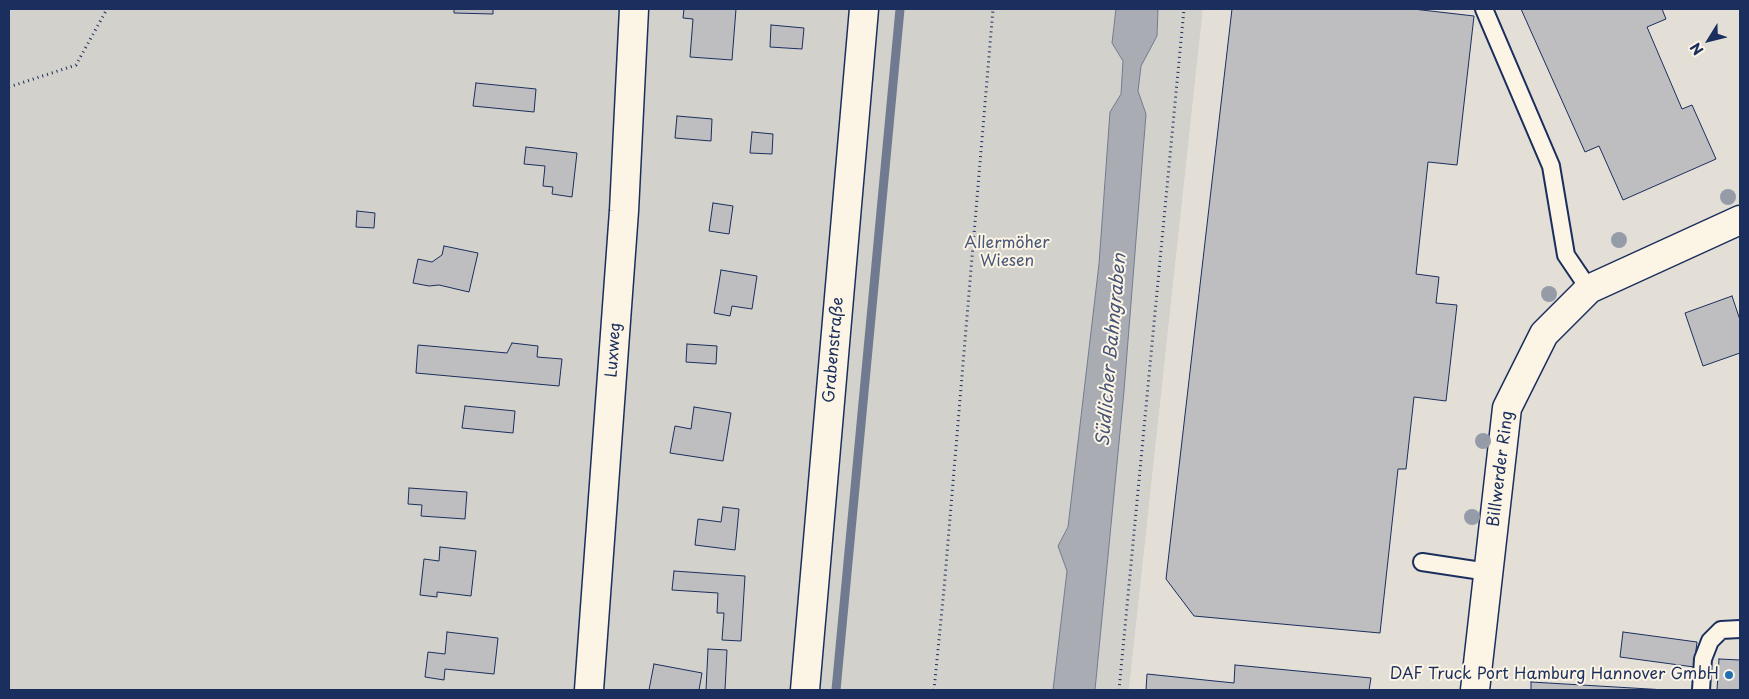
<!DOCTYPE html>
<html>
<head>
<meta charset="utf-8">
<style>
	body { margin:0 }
	#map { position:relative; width:1749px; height:699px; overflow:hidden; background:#f3ede0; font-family:"Playpen Sans",sans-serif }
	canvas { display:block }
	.frame { position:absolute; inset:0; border:10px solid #1b2f5e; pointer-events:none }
	.north { position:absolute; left:1684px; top:15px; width:50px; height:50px; -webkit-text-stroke:4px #fcf5e5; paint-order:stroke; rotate:234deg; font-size:14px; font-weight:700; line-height:20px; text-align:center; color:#1b2f5e }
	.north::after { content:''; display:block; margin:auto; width:18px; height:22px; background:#1b2f5e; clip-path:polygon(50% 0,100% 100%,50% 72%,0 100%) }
</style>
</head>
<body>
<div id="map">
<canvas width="1749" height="699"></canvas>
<div class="frame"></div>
<div class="north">N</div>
</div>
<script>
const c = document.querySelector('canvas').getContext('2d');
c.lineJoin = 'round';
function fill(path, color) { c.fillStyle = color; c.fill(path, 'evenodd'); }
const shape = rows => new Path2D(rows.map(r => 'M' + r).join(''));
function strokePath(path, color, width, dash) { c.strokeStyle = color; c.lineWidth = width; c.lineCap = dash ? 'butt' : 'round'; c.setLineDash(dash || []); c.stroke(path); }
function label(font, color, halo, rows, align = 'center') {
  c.font = font + ' "Playpen Sans",sans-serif'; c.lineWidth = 4; c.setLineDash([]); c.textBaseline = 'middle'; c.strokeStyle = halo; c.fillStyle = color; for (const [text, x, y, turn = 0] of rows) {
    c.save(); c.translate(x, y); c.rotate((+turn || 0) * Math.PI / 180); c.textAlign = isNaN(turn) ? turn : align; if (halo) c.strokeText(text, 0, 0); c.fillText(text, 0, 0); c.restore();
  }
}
fill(shape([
	[1203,9,1740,9,1740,690,1129,690]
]), '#e3dfd6');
fill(shape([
	[9,9,1116,9,1112,43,1123,61,1121,94,1110,112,1099,264,1068,527,1058,546,1067,571,1053,690,9,690],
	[1158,9,1203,9,1129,690,1095,690,1124,391,1146,115,1138,91,1141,66,1157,36]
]), '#d3d1cc');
const water = shape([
	[1116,9,1158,9,1157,36,1141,66,1138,91,1146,114,1124,391,1095,690,1053,690,1067,571,1058,546,1068,527,1099,264,1110,112,1121,94,1123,61,1112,43,1116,9]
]);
fill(water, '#a9acb3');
strokePath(water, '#707a91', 1);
strokePath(shape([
	[836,690,900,9]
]), '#707a91', 9);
const building = shape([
	[454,9,493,9,493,14,454,13,454,9],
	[684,9,736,9,732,60,690,57,693,19,683,18,684,9],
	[1232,9,1413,9,1474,16,1457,165,1428,162,1416,274,1439,277,1436,303,1457,305,1446,401,1414,397,1406,469,1398,469,1380,633,1194,616,1166,579,1232,9],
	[1521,9,1662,9,1666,19,1647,27,1682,109,1692,105,1716,159,1623,200,1599,146,1585,152,1521,9],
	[771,25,804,28,802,49,770,47,771,25],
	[476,83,536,89,534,112,473,106,476,83],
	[677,116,712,119,711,141,675,138,677,116],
	[752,132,773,134,772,154,750,153,752,132],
	[526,147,577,153,572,197,552,194,553,187,543,186,545,166,524,164,526,147],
	[713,203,733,206,729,234,709,231,713,203],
	[357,211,375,213,374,228,356,227,357,211],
	[444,246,478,253,469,292,439,285,429,286,413,283,418,259,432,262,442,255,444,246],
	[721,270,757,276,752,309,732,306,730,316,714,313,721,270],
	[1732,296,1740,320,1740,353,1703,366,1685,313,1732,296],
	[512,343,538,346,537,357,562,359,559,386,416,373,418,345,507,353,512,343],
	[687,344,717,346,716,364,686,362,687,344],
	[465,406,515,411,513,433,462,428,465,406],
	[694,407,731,413,723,461,670,453,675,426,691,429,694,407],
	[409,488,467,492,465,519,421,516,422,505,408,504,409,488],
	[723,507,739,509,735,550,695,545,698,519,721,522,723,507],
	[440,547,476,551,471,596,437,592,437,597,420,595,424,559,439,561,440,547],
	[674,571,745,576,741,641,722,640,724,613,717,613,718,593,672,590,674,571],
	[447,632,498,638,494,674,445,669,444,680,425,677,428,652,445,654,447,632],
	[1623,632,1697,642,1694,667,1620,657,1623,632],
	[708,649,727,650,725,690,706,690,708,649],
	[1719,659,1740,660,1740,690,1717,690,1719,659],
	[654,664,702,673,699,690,649,690,654,664],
	[1235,665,1371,678,1369,690,1146,690,1147,674,1234,683,1235,665],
	[1531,682,1666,690,1531,690,1531,682]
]);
fill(building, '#bebec0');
strokePath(building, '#1b2f5e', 1);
const service = shape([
	[1484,9,1551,166,1566,255,1589,289],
	[1422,562,1488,572],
	[1701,690,1703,659,1710,641,1721,630,1740,629]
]);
const minor = shape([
	[589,690,624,211,634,9],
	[805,690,864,9],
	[1475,690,1507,408,1544,334,1589,289,1740,220]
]);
strokePath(service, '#1b2f5e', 20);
strokePath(minor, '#1b2f5e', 31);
strokePath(shape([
	[9,87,76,65,107,9],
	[934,690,944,589,993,9],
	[1119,690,1184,9]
]), '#1b2f5e', 3, [1, 4]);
strokePath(service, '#fcf5e5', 16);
strokePath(minor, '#fcf5e5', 28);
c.fillStyle = '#969ba8';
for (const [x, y] of [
	[1728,197],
	[1619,240],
	[1549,294],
	[1483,441],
	[1472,517]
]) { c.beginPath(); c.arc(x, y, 8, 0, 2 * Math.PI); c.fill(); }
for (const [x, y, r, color] of [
	[1729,675,5,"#1f6fb2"]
]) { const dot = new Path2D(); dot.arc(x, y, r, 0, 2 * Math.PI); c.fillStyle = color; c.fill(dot); strokePath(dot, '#fcf5e5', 2); }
label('16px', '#49587a', '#fcf5e5', [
	["Allermöher",1007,244],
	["Wiesen",1007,262]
]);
label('16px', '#1b2f5e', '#fcf5e5', [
	["Luxweg",614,350,-86],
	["Grabenstraße",834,350,-85],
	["Billwerder Ring",1501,469,-83]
]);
label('16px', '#1b2f5e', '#fcf5e5', [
	["DAF Truck Port Hamburg Hannover GmbH",1719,675]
], 'right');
label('italic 18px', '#465478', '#fcf5e5', [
	["Südlicher Bahngraben",1112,350,-85]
]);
</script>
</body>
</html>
